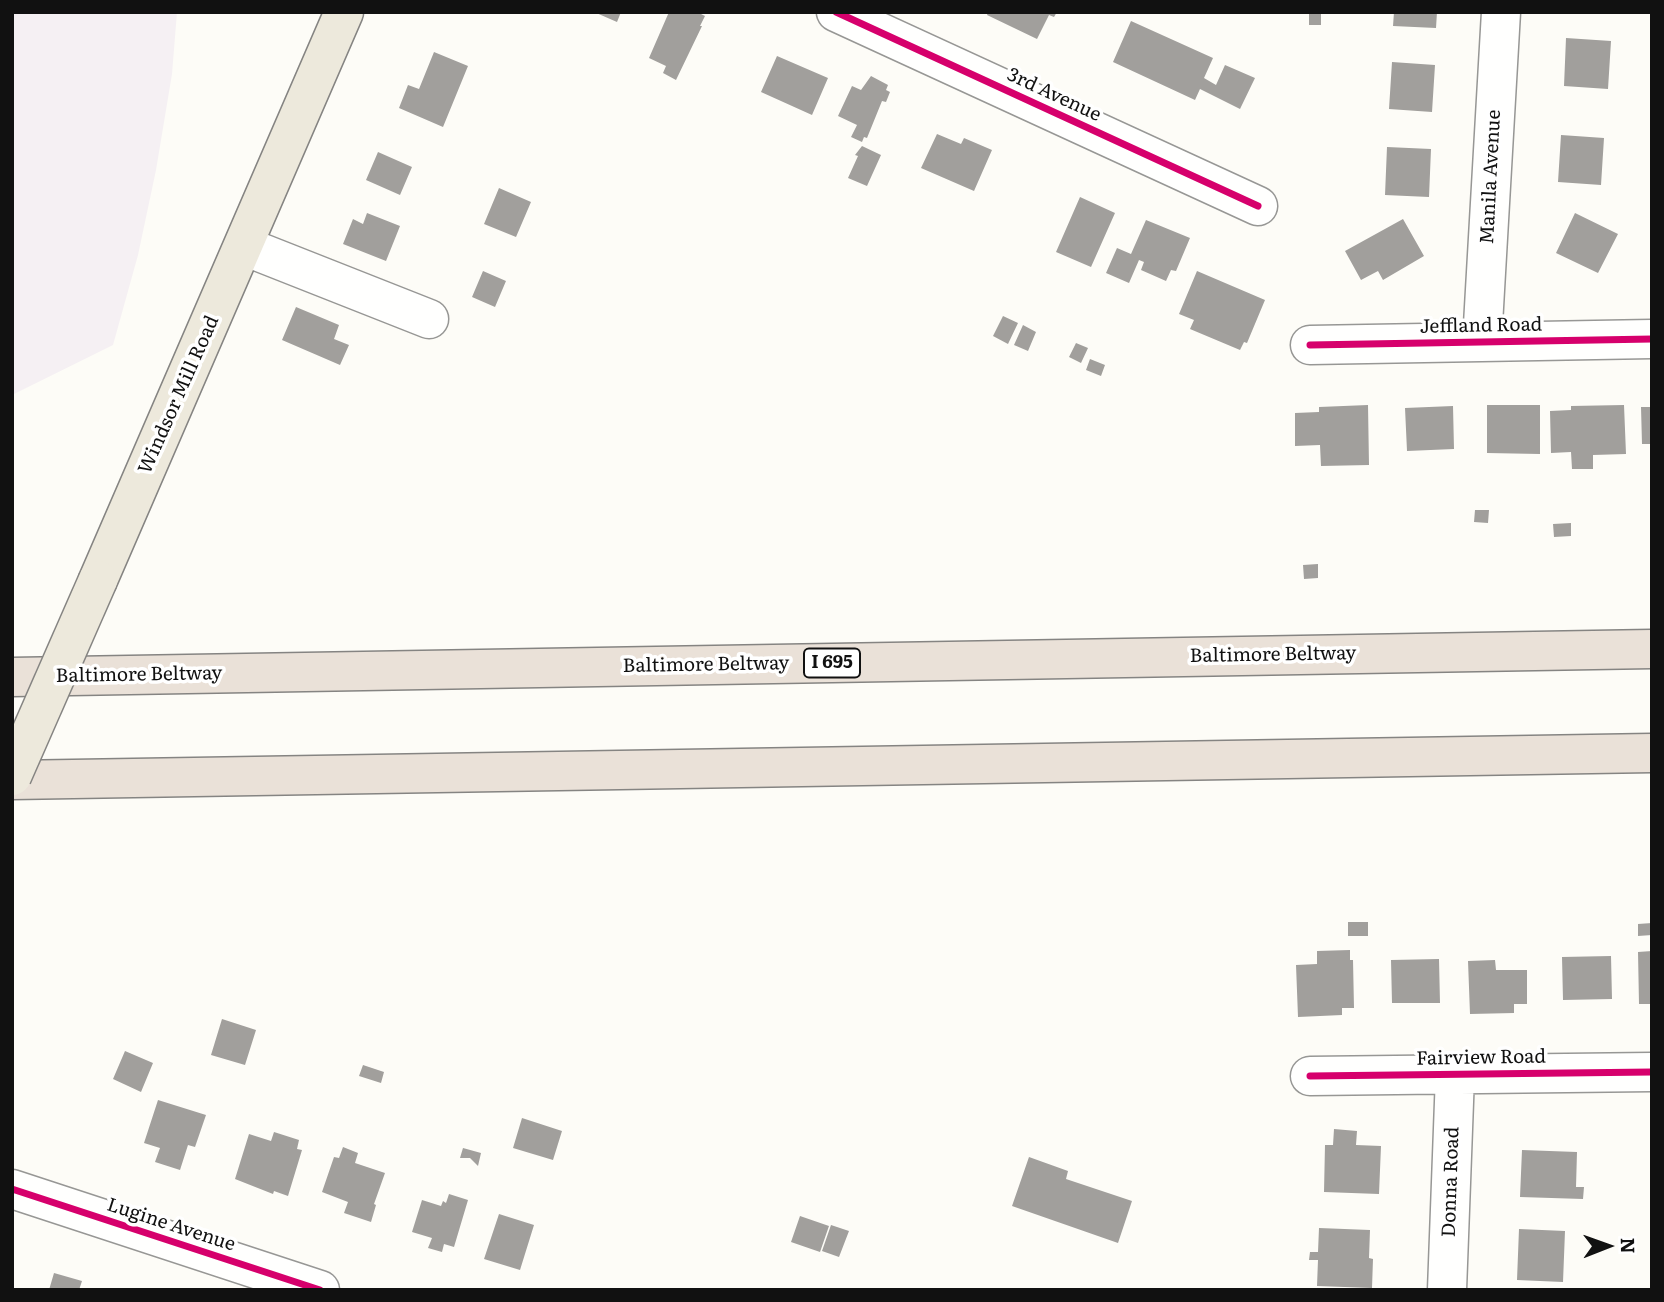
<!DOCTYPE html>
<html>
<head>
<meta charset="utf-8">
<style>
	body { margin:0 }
	#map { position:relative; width:1664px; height:1302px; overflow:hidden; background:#fdfcf7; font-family:Literata,serif }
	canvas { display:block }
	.frame { position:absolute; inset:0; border:14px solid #111; pointer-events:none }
	.north { position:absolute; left:1573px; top:1211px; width:70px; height:70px; -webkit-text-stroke:5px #fff; paint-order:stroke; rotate:89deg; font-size:19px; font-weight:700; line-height:28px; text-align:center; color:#111 }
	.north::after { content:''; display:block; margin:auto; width:24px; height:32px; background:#111; clip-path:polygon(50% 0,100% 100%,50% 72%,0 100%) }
</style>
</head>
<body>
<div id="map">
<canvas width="1664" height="1302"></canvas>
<div class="frame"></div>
<div class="north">N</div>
</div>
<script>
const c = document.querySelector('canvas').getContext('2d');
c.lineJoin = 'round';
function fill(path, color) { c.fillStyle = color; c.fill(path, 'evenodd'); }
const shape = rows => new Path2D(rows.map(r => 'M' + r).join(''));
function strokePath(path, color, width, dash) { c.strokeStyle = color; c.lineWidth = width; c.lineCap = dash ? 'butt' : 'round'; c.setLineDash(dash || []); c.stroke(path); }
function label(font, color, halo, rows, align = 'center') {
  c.font = font + ' Literata,serif'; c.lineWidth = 7; c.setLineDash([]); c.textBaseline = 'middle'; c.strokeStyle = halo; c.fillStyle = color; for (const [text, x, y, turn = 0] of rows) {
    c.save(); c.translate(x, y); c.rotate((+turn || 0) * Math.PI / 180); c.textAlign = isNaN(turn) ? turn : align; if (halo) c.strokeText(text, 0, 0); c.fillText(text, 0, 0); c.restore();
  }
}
fill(shape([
	[12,12,177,12,172,74,156,170,138,255,113,345,12,395]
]), '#f5f0f3');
fill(shape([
	[594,12,621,12,617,22],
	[669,12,697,12,705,16,700,26,702,26,676,80,663,73,666,66,649,58],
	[988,12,1057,12,1054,17,1049,15,1037,39,987,15],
	[1309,12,1321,12,1321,25,1309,25],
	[1394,12,1437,12,1436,28,1393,26],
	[1131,21,1213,58,1204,78,1216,85,1225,65,1255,78,1240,109,1200,89,1195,100,1113,62],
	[1566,38,1611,41,1608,89,1564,86],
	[434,52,468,66,443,127,399,108,408,85,419,89],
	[777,56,828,78,812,115,761,92],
	[1392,62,1435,65,1432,112,1389,109],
	[871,76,888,85,886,90,890,92,886,102,882,101,867,138,864,137,862,142,851,137,857,125,838,116,852,86,861,90],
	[937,134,961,144,964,138,992,150,974,191,921,168],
	[1561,135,1604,138,1601,185,1558,182],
	[862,146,881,155,867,186,848,178,858,156,855,155],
	[1387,147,1431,149,1429,197,1385,195],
	[378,152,412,167,400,195,366,180],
	[499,188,531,202,516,237,484,224],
	[1080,197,1115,213,1091,267,1056,252],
	[367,213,400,226,386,261,343,244,353,219,363,224],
	[1575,213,1618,234,1598,273,1556,253],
	[1403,219,1424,256,1383,280,1378,271,1361,280,1345,251],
	[1146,220,1190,238,1176,271,1171,270,1166,281,1141,270,1144,262,1139,260,1129,283,1106,273,1117,248,1131,254],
	[483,271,506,281,495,307,472,297],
	[1197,271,1265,300,1247,343,1244,342,1240,350,1190,329,1194,320,1179,314],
	[296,307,339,325,334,339,349,345,340,365,282,340],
	[1003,316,1018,323,1008,344,993,336],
	[1023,325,1036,332,1028,351,1014,345],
	[1076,343,1088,348,1081,363,1069,357],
	[1090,359,1105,365,1101,376,1086,370],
	[1368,405,1369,465,1321,466,1320,445,1295,446,1295,413,1319,412,1319,407],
	[1487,405,1540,405,1540,454,1487,453],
	[1624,405,1626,454,1593,455,1593,469,1572,469,1571,452,1551,453,1550,411,1571,410,1571,406],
	[1453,406,1454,449,1407,451,1405,408],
	[1641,407,1652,407,1652,444,1642,444],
	[1475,510,1489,510,1488,523,1474,522],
	[1571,523,1571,536,1554,537,1553,524],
	[1318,564,1318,578,1304,579,1303,565],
	[1348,922,1368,922,1368,936,1348,936],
	[1652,923,1652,935,1638,936,1638,924],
	[1350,950,1350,960,1353,960,1354,1008,1342,1008,1342,1015,1298,1017,1296,965,1317,964,1317,951],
	[1652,951,1652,1004,1639,1004,1638,952],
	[1611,956,1612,999,1563,1000,1562,957],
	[1439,959,1440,1003,1392,1003,1391,960],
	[1495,960,1496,970,1527,970,1527,1004,1514,1004,1514,1013,1470,1014,1468,961],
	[222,1019,256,1030,245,1065,211,1055],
	[125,1051,153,1063,141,1092,113,1079],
	[363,1065,384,1072,381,1083,359,1076],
	[158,1100,206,1115,195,1147,188,1145,180,1170,155,1162,160,1148,144,1143],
	[522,1118,562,1131,553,1160,513,1148],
	[1334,1129,1357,1131,1356,1145,1381,1146,1379,1194,1324,1192,1325,1145,1333,1145],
	[274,1132,299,1140,297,1149,302,1150,288,1196,274,1191,273,1194,235,1179,249,1134,271,1141],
	[343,1147,358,1153,355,1163,385,1173,374,1204,376,1205,371,1222,344,1213,348,1202,322,1192,334,1157,339,1158],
	[463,1148,481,1153,478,1166,470,1158,460,1158],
	[1522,1150,1577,1152,1576,1187,1584,1187,1583,1199,1520,1197],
	[1029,1157,1068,1171,1066,1179,1132,1201,1118,1243,1012,1206],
	[449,1194,468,1200,454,1247,444,1244,442,1252,428,1248,432,1238,412,1232,422,1200,441,1206,443,1201,446,1203],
	[499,1214,534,1225,520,1270,484,1259],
	[800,1216,829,1226,820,1252,791,1242],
	[831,1225,849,1231,839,1257,822,1251],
	[1319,1228,1370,1230,1369,1258,1373,1259,1372,1288,1317,1286,1318,1260,1309,1260,1310,1252,1318,1252],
	[1519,1229,1565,1231,1563,1282,1517,1280],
	[54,1273,82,1281,79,1290,49,1290]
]), '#a19f9c');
const minor = shape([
	[836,12,1258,206],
	[244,246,429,319],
	[1482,342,1501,12],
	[1310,345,1652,339],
	[1310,1076,1652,1072],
	[12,1189,320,1290],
	[1447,1290,1455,1075]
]);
const major = shape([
	[98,580,344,12]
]);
const highway = shape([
	[12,677,1652,649],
	[12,780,1652,753]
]);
strokePath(minor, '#979795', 41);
strokePath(major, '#858482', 41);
strokePath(highway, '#858482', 41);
strokePath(minor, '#fffffe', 38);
strokePath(major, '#ede9dc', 38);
strokePath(highway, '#eae1d8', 38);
const majorBridge = shape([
	[12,776,98,580]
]);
strokePath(majorBridge, '#858482', 41, []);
strokePath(majorBridge, '#ede9dc', 38);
strokePath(shape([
	[836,12,1258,206],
	[1310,345,1652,339],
	[1310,1076,1652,1072],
	[12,1189,320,1290]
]), '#d6006c', 7);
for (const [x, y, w] of [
	[832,663,56]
]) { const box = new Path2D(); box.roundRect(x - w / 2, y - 14.5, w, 29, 5); c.fillStyle = '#fff'; c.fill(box); strokePath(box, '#111', 2); }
label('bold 18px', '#111', null, [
	["I 695",832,663]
]);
label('19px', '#111', '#fff', [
	["3rd Avenue",1054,95,25],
	["Manila Avenue",1491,177,-87],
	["Jeffland Road",1481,326,-1],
	["Windsor Mill Road",179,395,-66],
	["Baltimore Beltway",1273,655,-1],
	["Baltimore Beltway",706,665,-1],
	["Baltimore Beltway",139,675,-1],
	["Fairview Road",1481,1058,-1],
	["Donna Road",1451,1182,-88],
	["Lugine Avenue",171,1225,18]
]);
</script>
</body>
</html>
